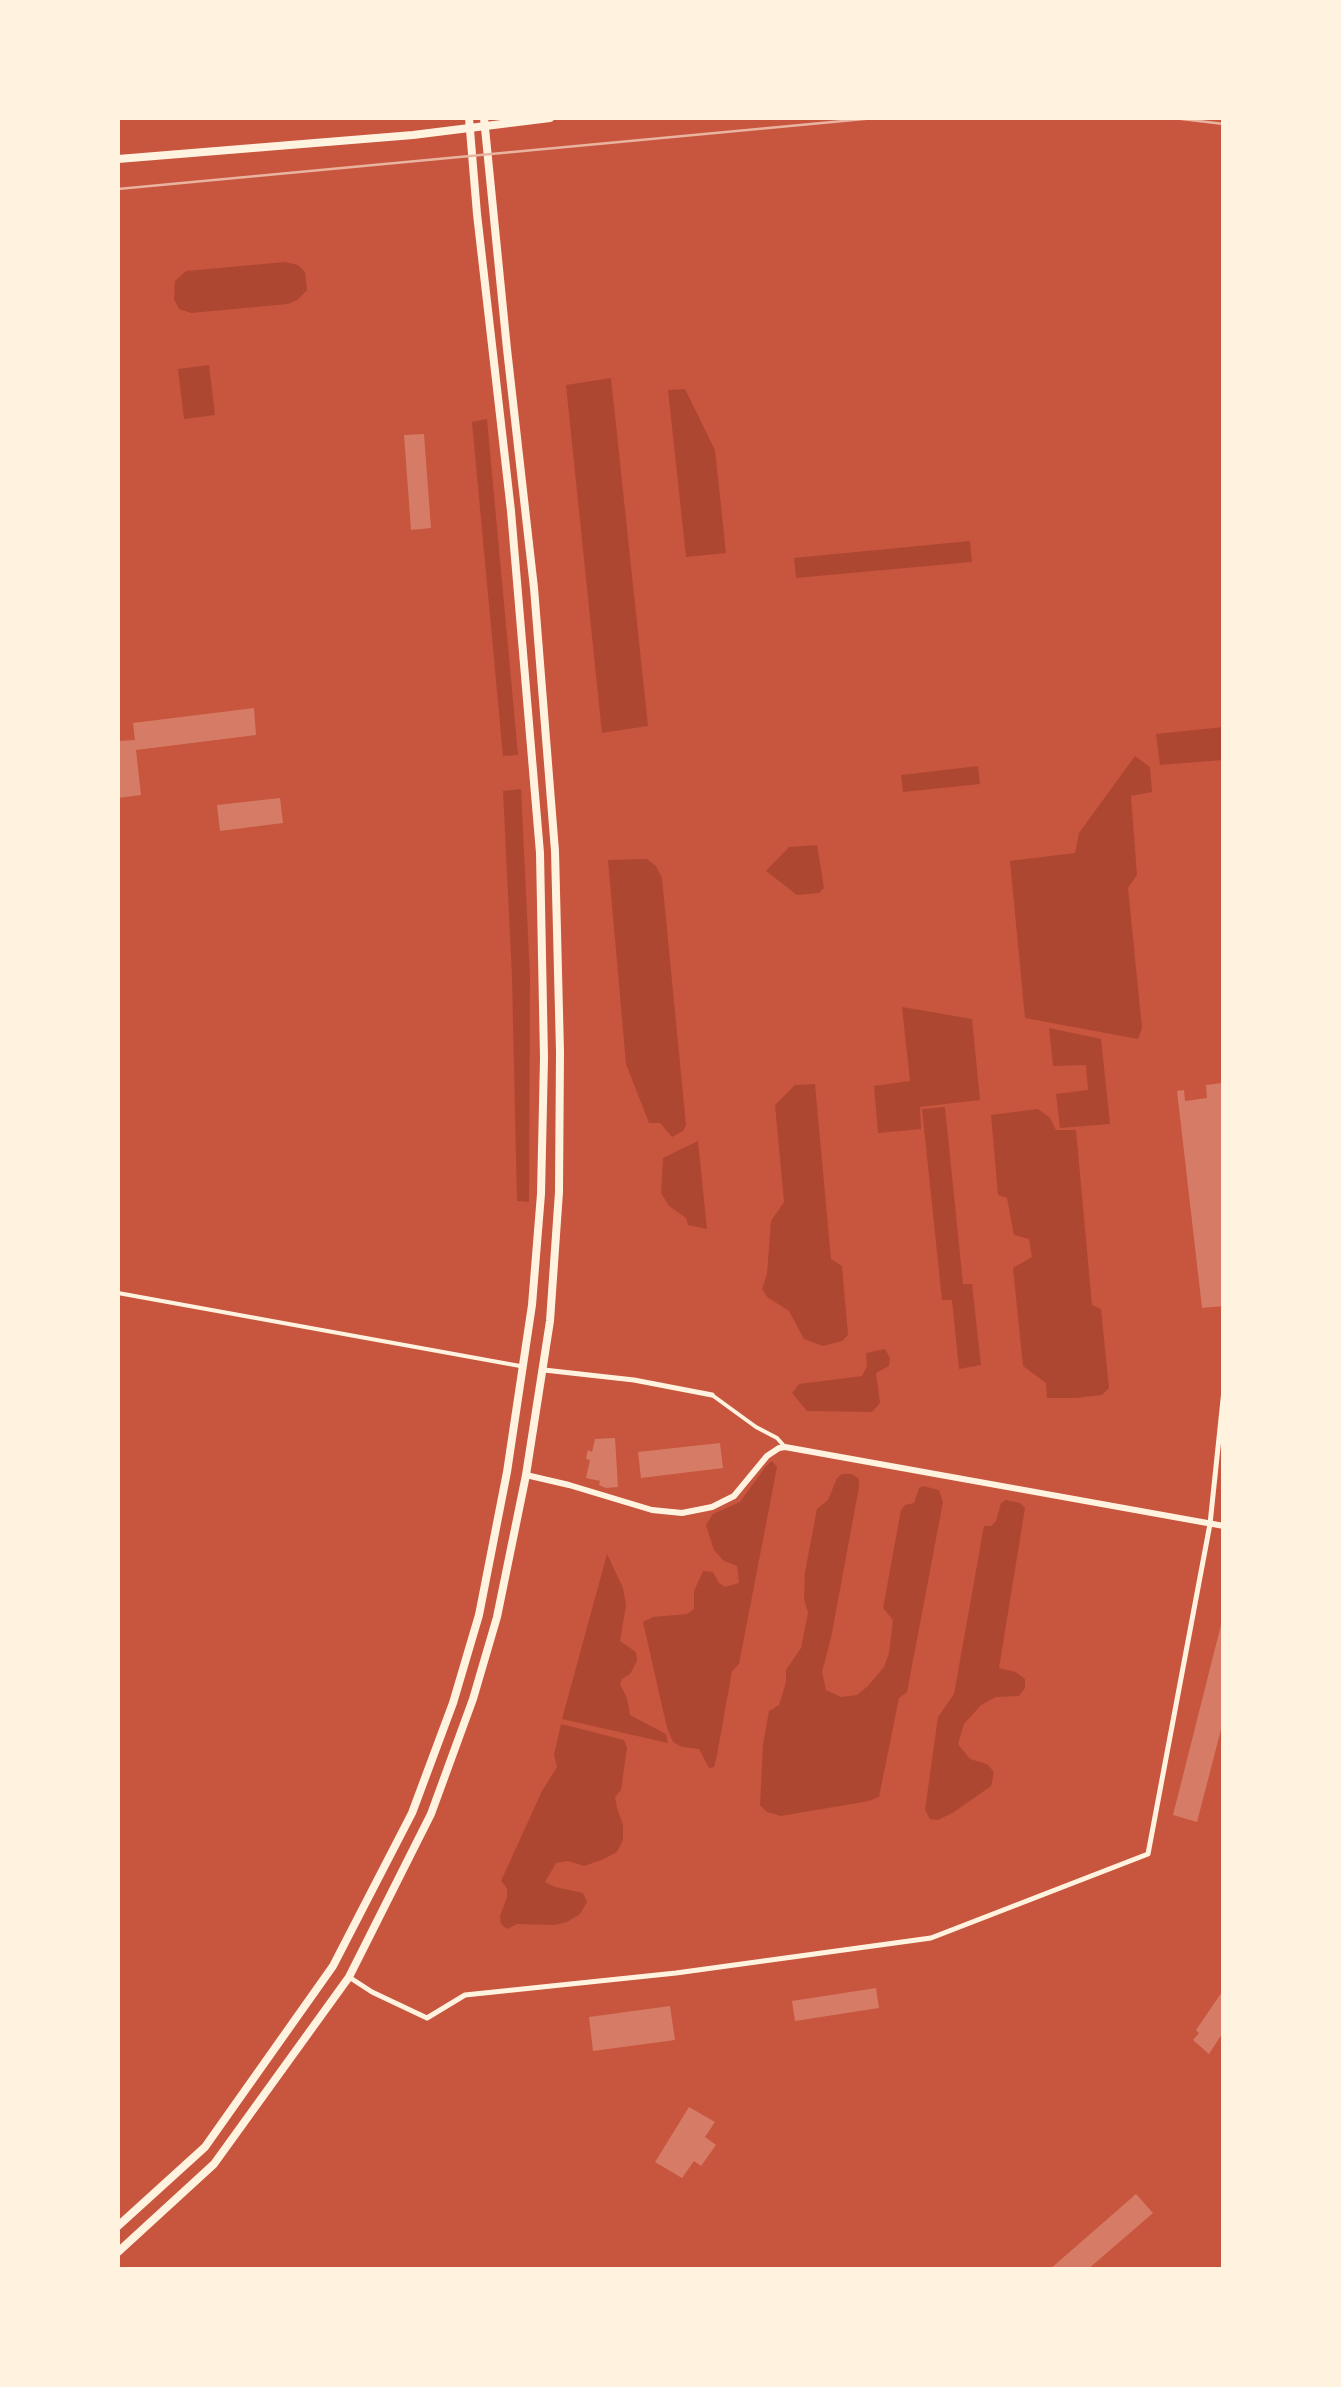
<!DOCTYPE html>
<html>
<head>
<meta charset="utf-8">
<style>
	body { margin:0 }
	#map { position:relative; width:1341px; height:2387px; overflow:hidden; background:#c8553d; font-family:"Exo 2",sans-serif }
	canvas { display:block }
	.frame { position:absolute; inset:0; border:120px solid #fff3e0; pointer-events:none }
</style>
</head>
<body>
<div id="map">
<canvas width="1341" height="2387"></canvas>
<div class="frame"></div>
</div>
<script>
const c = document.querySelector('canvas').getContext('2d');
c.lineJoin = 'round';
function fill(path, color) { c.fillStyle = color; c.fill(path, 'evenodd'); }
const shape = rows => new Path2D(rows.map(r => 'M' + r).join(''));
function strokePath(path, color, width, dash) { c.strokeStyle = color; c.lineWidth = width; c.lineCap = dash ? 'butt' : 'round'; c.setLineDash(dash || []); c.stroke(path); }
fill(shape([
	[285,262,298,265,305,272,307,290,297,300,288,304,191,313,179,309,174,299,175,281,186,271],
	[209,365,215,415,184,419,178,369],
	[611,378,648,726,602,733,566,385],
	[685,389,715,450,726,553,686,557,668,390],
	[487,419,518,755,503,756,472,422],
	[970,541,972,562,796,578,794,558],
	[1223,727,1223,760,1160,765,1156,734],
	[1135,756,1150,767,1152,792,1131,796,1137,875,1128,888,1142,1028,1138,1039,1025,1018,1010,861,1075,853,1079,833],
	[978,766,980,784,903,792,901,775],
	[521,789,530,977,529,1202,517,1201,512,977,503,791],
	[817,845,824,888,819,893,797,895,766,871,789,847],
	[647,859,656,866,662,878,686,1125,683,1131,672,1137,660,1123,649,1123,626,1064,608,860],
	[902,1007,972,1019,980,1100,920,1107,921,1129,878,1133,874,1086,910,1081],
	[1049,1028,1101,1039,1110,1124,1060,1128,1056,1094,1088,1090,1086,1065,1053,1066],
	[815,1084,831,1259,842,1266,848,1335,842,1341,823,1346,804,1339,789,1311,767,1297,762,1289,767,1274,771,1221,784,1202,775,1105,795,1085],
	[945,1107,963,1284,972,1284,981,1365,959,1369,952,1300,942,1300,922,1109],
	[1038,1109,1050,1118,1056,1130,1076,1130,1092,1305,1101,1309,1109,1388,1102,1395,1076,1398,1047,1398,1046,1383,1023,1366,1013,1268,1032,1257,1029,1239,1014,1235,1007,1198,998,1195,991,1115],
	[698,1141,707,1229,688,1225,686,1218,669,1206,661,1193,663,1158],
	[885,1349,890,1358,889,1366,876,1373,880,1403,872,1412,807,1411,792,1393,799,1384,862,1376,867,1366,866,1353],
	[772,1461,777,1467,739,1664,732,1671,717,1755,714,1767,709,1768,699,1749,682,1747,673,1742,667,1728,643,1622,653,1617,687,1614,694,1609,694,1591,703,1571,713,1572,719,1583,725,1587,739,1583,737,1566,724,1561,714,1550,706,1525,713,1514,740,1502,766,1466],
	[842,1474,852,1474,859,1479,859,1487,831,1638,822,1672,826,1690,841,1697,857,1695,868,1686,884,1667,889,1653,893,1620,883,1608,901,1510,905,1505,914,1503,919,1488,923,1486,939,1490,943,1502,907,1692,899,1698,879,1797,869,1801,781,1816,767,1812,760,1805,763,1744,769,1711,779,1705,786,1682,786,1670,801,1648,808,1613,804,1598,805,1572,817,1509,828,1500,837,1478],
	[1006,1500,1020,1503,1025,1508,999,1668,1016,1672,1025,1679,1025,1688,1019,1696,996,1697,981,1705,964,1724,958,1744,970,1759,987,1764,994,1772,991,1786,954,1812,938,1820,930,1819,925,1810,938,1717,954,1694,984,1526,991,1526,996,1521,1001,1503],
	[607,1554,623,1588,626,1605,620,1641,636,1652,637,1661,630,1674,622,1679,620,1684,627,1698,630,1715,666,1734,668,1743,562,1719],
	[561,1724,624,1740,627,1748,621,1790,615,1797,617,1808,623,1825,623,1840,617,1852,604,1859,584,1866,568,1861,556,1863,545,1882,555,1887,583,1893,587,1902,580,1914,567,1922,554,1925,517,1924,507,1929,501,1924,500,1916,507,1897,507,1888,501,1881,542,1791,557,1767,554,1755]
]), '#ae4732');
fill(shape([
	[424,434,431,528,411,530,404,435],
	[254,708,256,735,136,750,141,795,118,798,118,741,135,740,133,723],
	[280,798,283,823,220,831,217,805],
	[1222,1083,1224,1306,1202,1308,1177,1091,1184,1090,1185,1101,1207,1098,1206,1085],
	[615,1438,618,1487,606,1488,599,1485,600,1481,586,1478,590,1460,586,1459,588,1450,592,1452,595,1439],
	[720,1443,723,1468,641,1478,638,1452],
	[1222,1621,1224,1718,1197,1822,1173,1815],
	[876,1988,879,2008,795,2021,792,2001],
	[1224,1989,1224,2031,1209,2054,1193,2040,1199,2033,1196,2030],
	[670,2006,675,2040,593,2051,589,2017],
	[689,2107,715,2122,705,2137,716,2145,701,2166,694,2161,682,2178,655,2162],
	[1136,2194,1153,2213,1087,2270,1049,2270]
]), '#d67c66');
strokePath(shape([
	[118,1293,520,1366],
	[712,1395,756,1427,777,1438,785,1447]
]), '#fff3e0', 4);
strokePath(shape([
	[544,1370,634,1380,712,1395],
	[349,1977,372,1992,427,2018,465,1995,676,1973,931,1938,1148,1854,1210,1524,1224,1390]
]), '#fff3e0', 5);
strokePath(shape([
	[526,1475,569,1485,652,1510,682,1513,712,1507,734,1496,767,1456,779,1448,785,1447,1224,1526]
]), '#fff3e0', 6);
strokePath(shape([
	[118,159,413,135,550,118]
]), '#fff3e0', 8);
strokePath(shape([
	[118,2226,205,2147,333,1966,412,1813,453,1703,479,1615,507,1472,532,1305,541,1194,544,1058,540,853,511,511,477,214,469,118],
	[118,2252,214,2164,349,1977,431,1814,473,1699,497,1617,526,1475,550,1321,559,1192,560,1052,555,851,534,588,507,349,484,118]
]), '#fff3e0', 8);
strokePath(shape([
	[1173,118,1224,124],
	[118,189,875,118]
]), '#e9b49f', 2.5);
</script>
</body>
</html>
